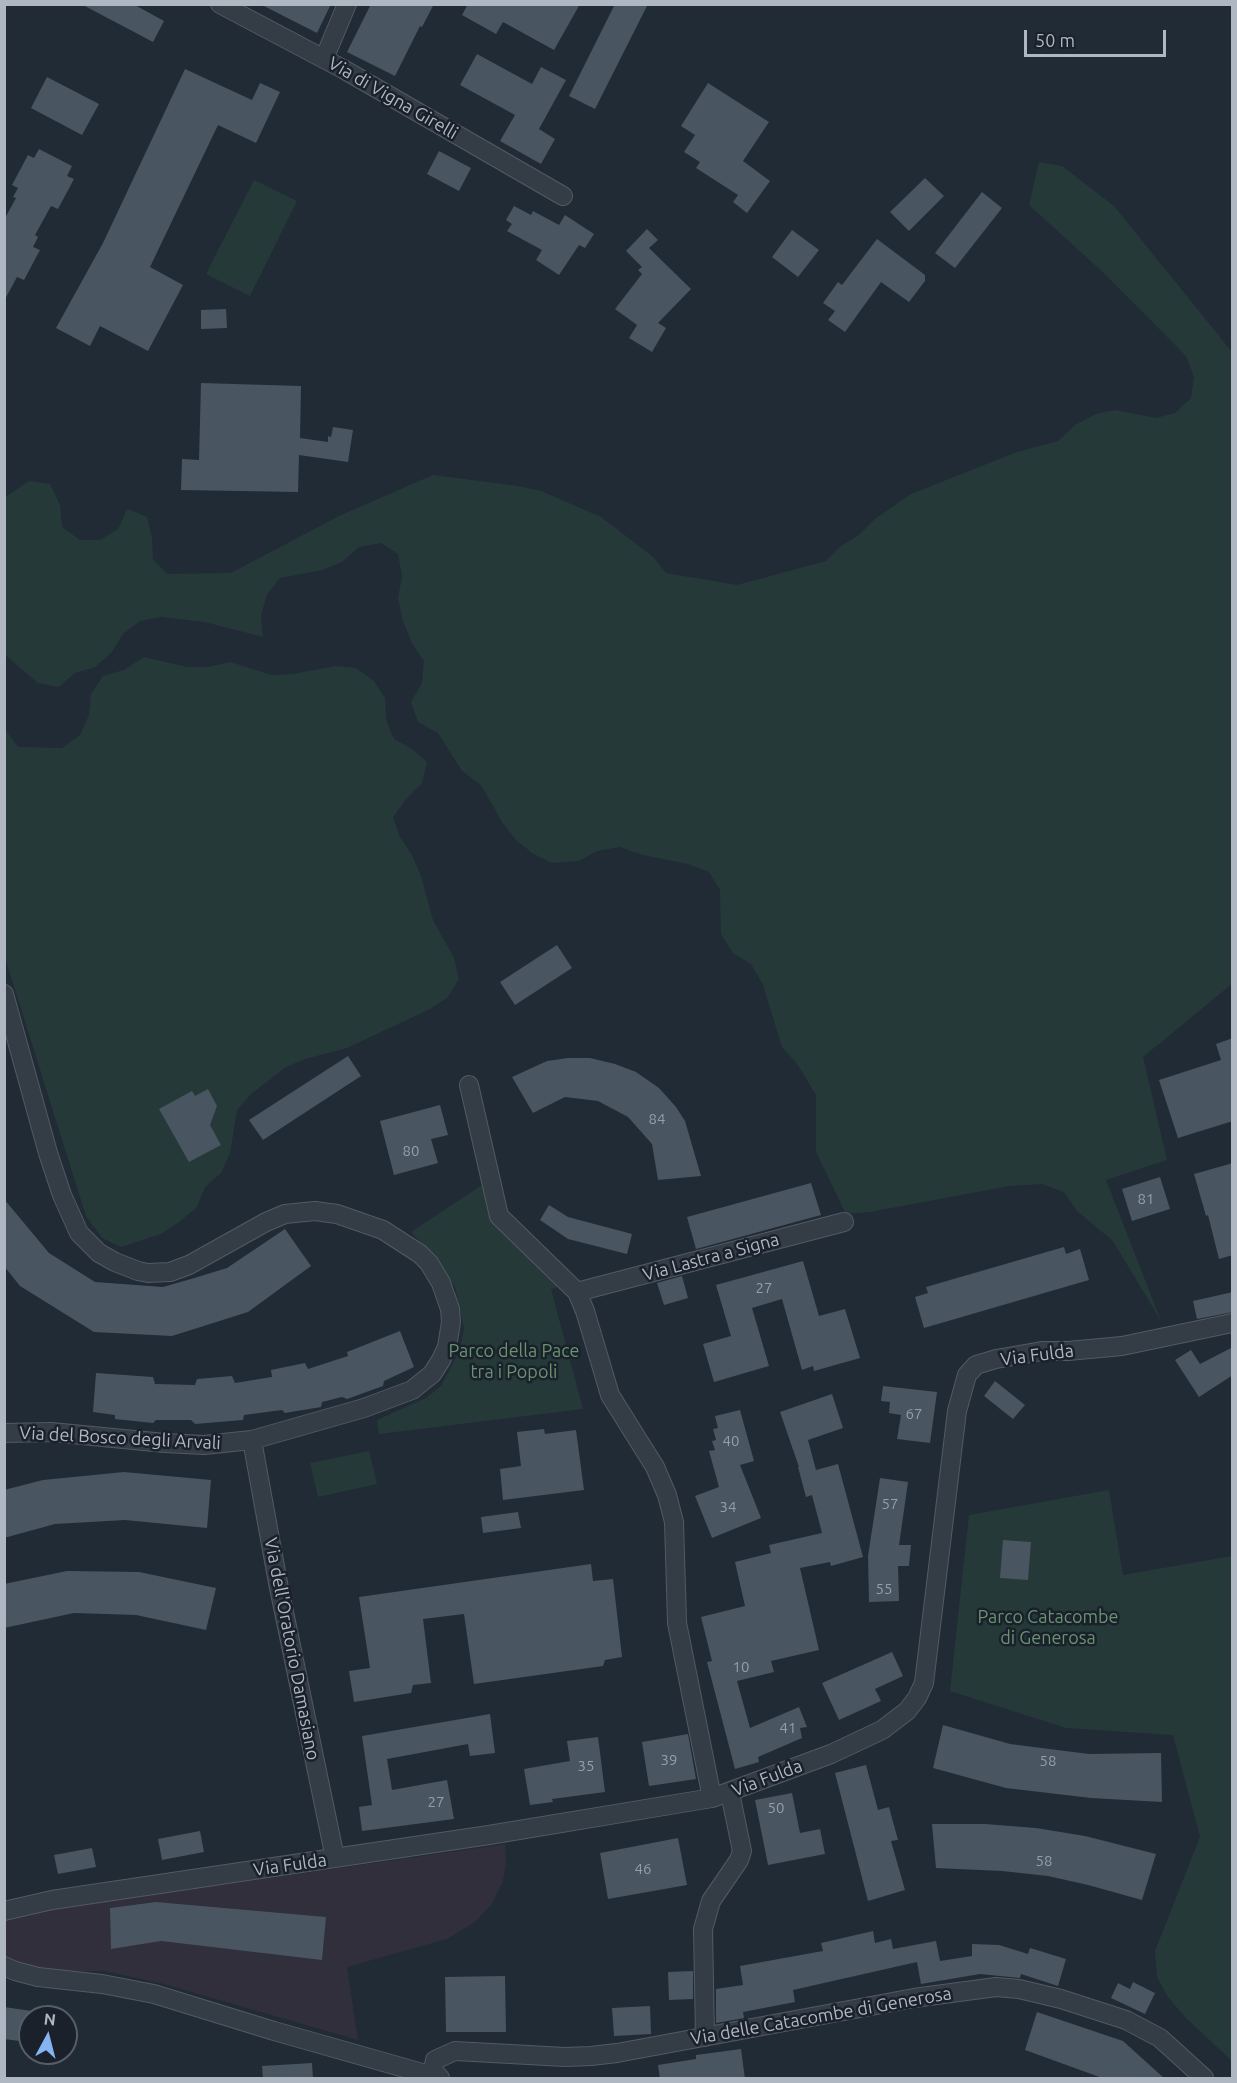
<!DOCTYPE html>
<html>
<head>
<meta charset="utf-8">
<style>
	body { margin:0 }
	#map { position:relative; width:1237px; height:2083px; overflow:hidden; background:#212b36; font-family:Ubuntu,sans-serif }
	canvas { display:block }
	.frame { position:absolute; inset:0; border:6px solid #afb7c3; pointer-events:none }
	.north { position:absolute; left:18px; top:2005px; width:60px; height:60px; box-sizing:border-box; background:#1a212b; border:2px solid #565d68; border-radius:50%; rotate:7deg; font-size:16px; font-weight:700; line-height:24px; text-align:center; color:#afb7c3 }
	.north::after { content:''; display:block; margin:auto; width:21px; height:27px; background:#86b3f1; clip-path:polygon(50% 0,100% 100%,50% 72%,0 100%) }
	.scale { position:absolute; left:1024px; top:30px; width:142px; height:27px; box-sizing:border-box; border:3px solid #afb7c3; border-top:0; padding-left:8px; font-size:18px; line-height:21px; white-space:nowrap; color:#afb7c3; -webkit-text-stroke:4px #1a212b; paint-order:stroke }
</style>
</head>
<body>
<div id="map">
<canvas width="1237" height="2083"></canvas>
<div class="frame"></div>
<div class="north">N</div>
<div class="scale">50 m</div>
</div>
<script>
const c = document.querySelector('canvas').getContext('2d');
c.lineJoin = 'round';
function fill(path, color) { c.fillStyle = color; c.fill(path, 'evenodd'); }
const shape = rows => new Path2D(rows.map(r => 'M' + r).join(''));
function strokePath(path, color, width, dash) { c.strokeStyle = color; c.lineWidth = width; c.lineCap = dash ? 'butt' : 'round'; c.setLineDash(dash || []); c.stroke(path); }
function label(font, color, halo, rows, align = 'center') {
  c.font = font + ' Ubuntu,sans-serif'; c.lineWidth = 5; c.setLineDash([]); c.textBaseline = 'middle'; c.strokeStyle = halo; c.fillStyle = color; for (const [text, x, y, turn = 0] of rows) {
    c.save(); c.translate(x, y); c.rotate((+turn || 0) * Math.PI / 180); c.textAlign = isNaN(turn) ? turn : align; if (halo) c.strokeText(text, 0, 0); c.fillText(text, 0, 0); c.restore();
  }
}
fill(shape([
	[505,1844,506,1863,503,1881,492,1904,475,1922,447,1939,347,1967,358,2040,160,1983,104,1971,33,1971,14,1964,5,1956,5,1919,21,1914]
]), '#302f3b');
fill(shape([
	[1039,162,1062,166,1114,206,1232,352,1232,984,1143,1057,1167,1160,1106,1180,1161,1321,1113,1241,1077,1211,1064,1192,1042,1184,1009,1186,870,1212,846,1214,816,1152,816,1095,798,1065,782,1047,763,985,751,964,733,953,721,934,720,890,709,872,688,864,643,855,620,847,597,851,579,861,552,863,532,853,515,839,502,822,481,785,462,771,438,733,418,722,411,702,422,683,424,661,412,643,403,621,398,599,402,576,398,554,381,543,359,547,342,562,322,570,280,578,267,594,261,615,263,637,205,622,161,617,140,621,123,634,112,652,95,667,75,673,59,687,38,683,5,655,4,498,29,481,50,484,60,505,62,527,80,540,100,540,118,529,127,509,147,517,152,538,153,560,168,574,231,573,339,516,433,475,518,486,541,491,601,517,652,556,666,573,737,585,826,561,841,546,859,535,875,519,911,494,1017,452,1058,441,1075,425,1096,414,1115,410,1156,418,1175,413,1191,398,1194,377,1186,356,1105,274,1029,205],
	[254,180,297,201,250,296,206,274],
	[144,657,187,667,209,667,230,662,272,675,293,674,336,666,356,668,373,680,385,698,386,720,394,739,412,749,427,762,422,783,406,799,393,817,400,837,412,855,421,876,433,920,454,958,459,979,448,997,430,1009,347,1048,305,1059,286,1067,251,1094,237,1110,230,1153,221,1173,205,1187,197,1207,179,1222,161,1234,121,1247,102,1238,86,1216,5,958,4,728,18,747,62,748,80,735,89,715,91,694,103,676,124,670],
	[482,1185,489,1214,502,1232,548,1270,558,1287,551,1289,583,1409,379,1434,377,1420,426,1398,441,1386,460,1350,464,1328,455,1287,434,1257,411,1232],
	[369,1451,377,1484,318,1497,310,1463],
	[1109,1490,1123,1575,1232,1556,1232,2061,1185,2017,1168,1997,1157,1977,1155,1951,1200,1837,1173,1735,1066,1728,950,1691,969,1515]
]), '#263939');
fill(shape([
	[81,4,133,4,164,21,153,42],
	[260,4,331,4,317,33],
	[371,4,434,4,422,27,420,26,395,76,347,52],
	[468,4,580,4,554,50,503,22,496,34,462,15],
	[615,4,648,4,595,109,569,96],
	[477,54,532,84,541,67,566,80,539,129,555,139,541,164,500,141,515,115,460,85],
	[185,69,252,100,260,83,280,92,256,143,218,125,150,267,183,285,148,351,100,326,90,346,56,328,103,243],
	[47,77,99,104,82,135,31,108],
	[708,83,769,122,743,161,770,181,747,213,733,202,738,195,696,168,700,162,684,152,695,135,681,126],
	[39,149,72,166,67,176,74,179,58,209,51,206,35,235,38,237,33,247,40,250,24,280,17,277,4,301,4,220,16,198,13,197,18,188,12,185,28,155,34,158],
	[439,151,471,168,459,191,427,174],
	[925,178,944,196,909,231,890,212],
	[982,192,1002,208,955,268,935,253],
	[514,206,531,215,533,211,559,225,565,215,594,234,585,248,579,245,559,275,536,260,542,250,507,231,512,224,506,220],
	[647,229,658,240,649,248,691,289,658,323,666,328,652,352,629,338,637,325,615,309,642,274,638,270,642,267,626,251],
	[792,230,819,250,798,277,772,257],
	[877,239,925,275,925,281,909,302,881,282,845,332,828,320,835,311,823,303,838,282,842,285],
	[226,309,227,328,201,329,201,310],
	[201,383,301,386,300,438,328,442,328,436,331,437,333,427,353,430,348,462,299,455,298,492,181,490,182,459,199,460],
	[557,945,572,968,515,1005,500,982],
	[1233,1038,1233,1121,1178,1138,1159,1080,1221,1060,1216,1044],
	[348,1056,361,1076,263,1140,249,1120],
	[568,1058,590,1058,615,1064,636,1072,659,1088,676,1107,685,1121,701,1176,658,1180,652,1144,628,1117,598,1101,565,1097,533,1113,512,1077,547,1061],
	[208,1089,217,1106,210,1125,221,1145,189,1162,159,1109,192,1091,195,1096],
	[440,1105,448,1135,431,1139,438,1163,394,1175,380,1121],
	[1233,1163,1233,1255,1219,1259,1208,1215,1206,1216,1194,1174],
	[1160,1177,1170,1209,1132,1221,1122,1189],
	[811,1183,821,1215,696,1249,687,1217],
	[4,1199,49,1253,95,1282,163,1287,191,1279,227,1268,285,1229,311,1266,248,1312,172,1336,94,1332,20,1286,4,1266],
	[549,1205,568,1217,632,1234,627,1254,568,1239,540,1220],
	[1064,1247,1066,1254,1080,1249,1089,1280,924,1328,915,1297,928,1293,926,1287],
	[803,1261,819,1316,845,1309,860,1358,814,1371,813,1366,802,1370,782,1299,752,1308,769,1366,714,1382,703,1344,731,1336,716,1285],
	[682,1276,688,1298,664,1305,657,1283],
	[1233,1292,1233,1312,1197,1319,1193,1301],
	[400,1331,414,1367,384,1381,383,1386,347,1399,342,1397,322,1402,321,1407,285,1413,282,1410,244,1415,243,1420,195,1424,191,1420,156,1420,153,1423,115,1419,115,1415,93,1412,96,1373,153,1377,155,1384,195,1385,197,1379,232,1376,235,1383,272,1377,271,1370,305,1363,308,1369,348,1356,347,1352],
	[1233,1347,1233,1375,1199,1397,1175,1360,1191,1350,1200,1364],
	[995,1381,1025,1405,1013,1419,984,1396],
	[883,1386,937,1392,930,1443,897,1439,901,1415,889,1413,890,1402,881,1401],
	[832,1394,843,1428,808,1440,816,1470,838,1464,863,1557,831,1566,830,1562,800,1568,819,1650,771,1661,774,1672,737,1681,750,1728,799,1707,807,1727,800,1728,802,1738,758,1757,759,1762,735,1769,707,1662,712,1661,701,1617,745,1606,735,1562,771,1553,769,1545,822,1533,812,1495,806,1497,798,1467,799,1467,780,1412],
	[740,1410,754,1461,740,1465,761,1518,712,1538,695,1496,719,1487,709,1451,715,1450,712,1441,716,1440,713,1429,718,1428,715,1416],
	[544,1429,545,1434,576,1430,584,1490,503,1500,500,1469,521,1466,517,1432],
	[124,1472,211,1480,207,1528,125,1520,55,1524,4,1538,4,1490,43,1480],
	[880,1478,908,1482,899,1545,911,1545,909,1566,898,1566,899,1601,869,1602,868,1556],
	[518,1512,521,1528,483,1533,481,1517],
	[1003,1540,1031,1542,1028,1580,1000,1578],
	[591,1564,593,1581,613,1579,622,1657,605,1660,603,1666,474,1684,464,1614,423,1619,431,1683,413,1685,411,1693,354,1702,349,1671,370,1668,359,1597],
	[67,1571,139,1572,216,1588,206,1630,136,1615,74,1613,4,1628,4,1584],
	[892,1652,903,1676,875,1689,881,1701,839,1720,822,1683],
	[490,1714,495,1753,470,1756,468,1744,387,1759,392,1790,447,1780,454,1819,362,1831,359,1807,372,1805,362,1736],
	[943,1725,1010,1744,1089,1754,1161,1753,1162,1802,1091,1798,1006,1788,933,1768],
	[688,1734,696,1779,649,1786,642,1742],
	[598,1737,605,1792,552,1799,553,1802,530,1805,524,1769,570,1761,567,1741],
	[866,1765,878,1810,889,1807,898,1840,891,1841,905,1890,868,1901,835,1773],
	[792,1793,800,1833,820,1829,825,1854,768,1865,755,1800],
	[932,1824,985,1824,1036,1828,1085,1836,1156,1854,1142,1900,1088,1885,1048,1876,1002,1871,936,1868],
	[200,1831,204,1852,162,1860,158,1839],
	[678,1838,687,1885,608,1899,600,1853],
	[92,1848,96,1867,58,1874,54,1855],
	[156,1902,326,1917,322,1960,161,1941,111,1949,110,1908],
	[873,1931,875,1943,891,1939,893,1949,936,1941,940,1961,972,1956,972,1944,999,1945,1028,1954,1030,1948,1066,1959,1058,1986,1021,1974,1020,1978,980,1974,921,1984,917,1962,793,1990,795,2002,743,2012,744,2018,716,2023,716,1989,743,1985,740,1966,823,1951,821,1943],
	[693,1971,693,1999,669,2000,668,1972],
	[505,1976,506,2032,446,2032,445,1977],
	[1133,1982,1155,1993,1145,2014,1111,1998,1118,1983,1130,1989],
	[650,2006,651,2034,614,2036,612,2008],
	[4,2007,32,2011,27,2042,4,2039],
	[1037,2012,1123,2041,1165,2079,1105,2079,1025,2050],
	[741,2049,745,2079,660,2079,658,2065,696,2059,696,2055],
	[312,2063,313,2079,263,2079,262,2066]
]), '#495561');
const minor = shape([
	[220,4,343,69,563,196],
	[324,59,347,4],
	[4,994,48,1153,62,1195,79,1233,99,1253,115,1262,138,1271,148,1273,170,1272,189,1265,266,1222,285,1214,315,1211,337,1214,383,1230,420,1254,429,1263,441,1283,450,1309,451,1322,447,1347,441,1360,432,1374,412,1390,364,1408,252,1440,204,1445,165,1443,51,1432,4,1433],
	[469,1085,499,1216,577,1292,585,1311,610,1395,655,1467,667,1495,674,1522,677,1623,712,1798],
	[577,1292,844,1222],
	[252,1440,278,1583,335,1858],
	[4,1911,52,1900,489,1835,712,1798,831,1754,882,1730,907,1711,917,1698,924,1683,957,1411,967,1375,976,1365,996,1359,1042,1351,1068,1351,1122,1346,1232,1323],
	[4,1966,15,1971,38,1977,102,1984,154,1994,274,2031,440,2078],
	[705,2037,703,1929,711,1901,739,1860,742,1851,730,1793],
	[440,2078,433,2070,435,2060,455,2051,565,2057,591,2056,617,2053,914,1998,996,1987,1019,1989,1061,1999,1126,2020,1160,2038,1204,2078]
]);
strokePath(minor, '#525a64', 20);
strokePath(minor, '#343c46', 18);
label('15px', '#969eaa', null, [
	["84",657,1119],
	["80",411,1151],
	["81",1146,1199],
	["27",764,1288],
	["67",914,1414],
	["40",731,1441],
	["57",890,1504],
	["34",728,1507],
	["55",884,1589],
	["10",741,1667],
	["41",788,1728],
	["39",669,1760],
	["58",1048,1761],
	["35",586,1766],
	["27",436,1802],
	["50",776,1808],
	["58",1044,1861],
	["46",643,1869]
]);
label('18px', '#afb7c3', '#1a212b', [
	["Via di Vigna Girelli",393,98,30],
	["Via Lastra a Signa",711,1257,-15],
	["Via Fulda",1037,1355,-7],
	["Via del Bosco degli Arvali",120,1438,3],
	["Via dell'Oratorio Damasiano",292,1649,79],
	["Via Fulda",767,1778,-21],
	["Via Fulda",290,1865,-8],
	["Via delle Catacombe di Generosa",821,2016,-10]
]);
label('18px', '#689270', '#1a212b', [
	["Parco della Pace",514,1351],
	["tra i Popoli",514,1372],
	["Parco Catacombe",1048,1617],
	["di Generosa",1048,1638]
]);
</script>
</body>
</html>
